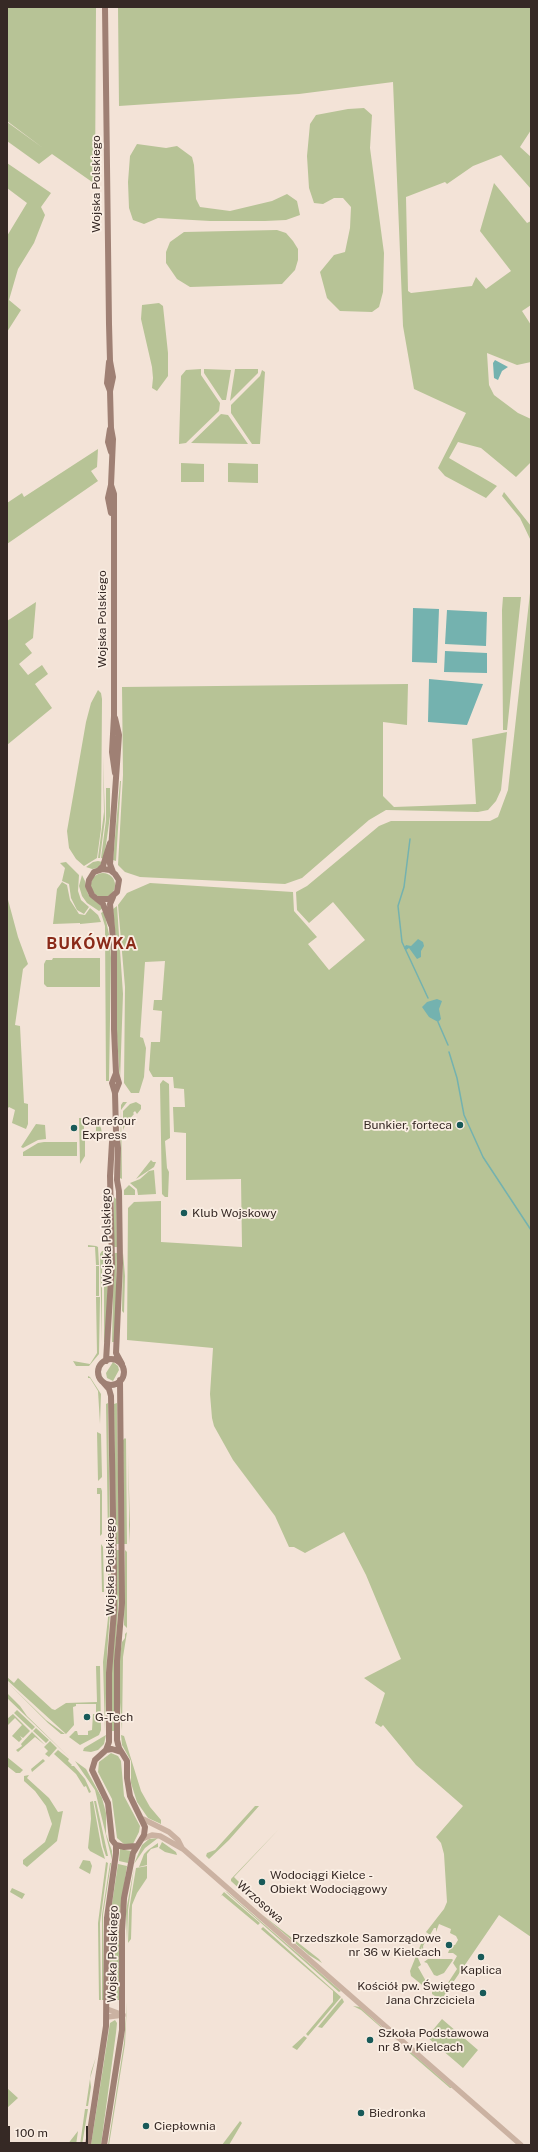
<!DOCTYPE html>
<html>
<head>
<meta charset="utf-8">
<style>
	body { margin:0 }
	#map { position:relative; width:538px; height:2152px; overflow:hidden; background:#f3e3d7; font-family:"Public Sans",sans-serif }
	canvas { display:block }
	.frame { position:absolute; inset:0; border:8px solid #362925; pointer-events:none }
	.scale { position:absolute; left:8px; top:2126px; width:80px; height:18px; box-sizing:border-box; border:2px solid #362925; border-top:0; padding-left:5px; font-size:12px; line-height:14px; white-space:nowrap; color:#362925; -webkit-text-stroke:3px #faeee3; paint-order:stroke }
</style>
</head>
<body>
<div id="map">
<canvas width="538" height="2152"></canvas>
<div class="frame"></div>
<div class="scale">100 m</div>
</div>
<script>
const c = document.querySelector('canvas').getContext('2d');
c.lineJoin = 'round';
function fill(path, color) { c.fillStyle = color; c.fill(path, 'evenodd'); }
const shape = rows => new Path2D(rows.map(r => 'M' + r).join(''));
function strokePath(path, color, width, dash) { c.strokeStyle = color; c.lineWidth = width; c.lineCap = dash ? 'butt' : 'round'; c.setLineDash(dash || []); c.stroke(path); }
function label(font, color, halo, rows, align = 'center') {
  c.font = font + ' "Public Sans",sans-serif'; c.lineWidth = 3.5; c.setLineDash([]); c.textBaseline = 'middle'; c.strokeStyle = halo; c.fillStyle = color; for (const [text, x, y, turn = 0] of rows) {
    c.save(); c.translate(x, y); c.rotate((+turn || 0) * Math.PI / 180); c.textAlign = isNaN(turn) ? turn : align; if (halo) c.strokeText(text, 0, 0); c.fillText(text, 0, 0); c.restore();
  }
}
fill(shape([
	[7,7,96,7,95,184,52,154,39,164,7,141,7,122,43,148,7,121],
	[118,7,531,7,531,130,520,147,531,157,531,189,501,155,473,166,447,184,445,182,406,197,408,291,411,293,472,286,476,277,486,289,511,271,480,231,494,183,527,223,531,221,531,305,522,311,531,325,531,362,517,365,487,353,489,385,494,395,518,413,531,419,531,462,516,477,481,448,458,442,449,458,497,486,486,498,445,476,438,468,466,413,414,389,403,326,393,82,299,94,119,106],
	[364,108,372,115,370,148,384,253,383,292,379,307,372,312,340,311,327,298,320,272,334,255,345,252,350,228,351,207,343,198,334,198,323,204,314,203,309,188,307,156,310,124,316,115,348,109],
	[137,144,166,148,177,146,192,157,194,165,196,199,200,207,230,211,272,201,287,194,297,201,300,215,286,220,265,221,210,221,158,218,144,224,133,220,129,208,128,182,130,156],
	[7,163,51,193,41,207,45,215,34,243,18,269,9,300,21,310,7,332,7,236,27,203,7,188],
	[277,230,286,233,293,241,298,249,298,260,295,270,282,284,190,287,177,279,166,263,166,252,170,242,184,232],
	[159,303,163,306,168,353,168,376,157,391,152,388,153,378,152,367,141,319,142,305],
	[201,369,201,375,220,403,219,411,186,443,179,444,181,376,186,370],
	[204,369,231,370,226,400,222,400,204,373],
	[235,369,258,369,258,373,230,401],
	[262,370,265,372,260,444,252,444,231,413,231,405,260,376],
	[221,414,228,415,248,444,191,443],
	[98,449,97,467,91,471,98,481,7,544,7,503,22,493,24,497],
	[181,463,204,464,204,482,181,482],
	[228,463,258,464,258,483,228,482],
	[504,492,531,526,531,541,520,518,502,496],
	[531,584,531,1937,499,1915,441,2000,432,1994,432,1990,434,1987,442,1992,457,1969,453,1963,457,1956,453,1953,448,1953,451,1945,455,1945,458,1940,456,1936,450,1933,451,1929,439,1924,436,1932,436,1928,434,1928,430,1935,426,1932,444,1909,447,1902,444,1854,441,1843,436,1837,463,1806,416,1765,383,1725,381,1727,375,1723,385,1693,364,1678,401,1659,366,1575,344,1532,305,1553,294,1547,289,1547,275,1516,233,1460,214,1426,212,1418,210,1394,213,1348,127,1340,128,1208,134,1202,161,1201,161,1242,242,1247,241,1179,186,1180,186,1133,174,1132,173,1107,185,1107,184,1089,174,1088,173,1077,153,1077,149,1070,151,1042,160,1042,162,1011,153,1010,154,1000,162,1000,165,961,145,962,140,1037,143,1038,146,1048,144,1077,139,1093,131,1093,124,1083,125,987,118,905,127,893,150,883,293,892,294,911,317,937,308,944,329,970,365,940,333,902,309,923,297,910,296,892,307,886,379,826,391,821,490,821,498,817,508,790],
	[503,597,521,597,507,730,503,730,502,610],
	[36,602,33,638,25,644,32,653,19,664,28,675,42,665,48,674,35,684,52,708,7,745,7,621],
	[408,684,407,725,383,722,383,796,394,807,476,804,472,739,507,732,501,790,496,801,488,810,478,812,386,810,369,820,302,878,285,884,140,877,125,872,118,865,123,775,122,687],
	[98,690,101,693,102,699,101,829,97,858,84,866,76,859,69,848,67,831,86,722,91,703],
	[103,756,105,819,100,858,98,858,104,812],
	[120,781,121,781,116,861,113,860],
	[106,788,110,788,110,816,104,859,101,858,106,820],
	[98,861,103,862,98,868,92,869,86,867,93,862],
	[66,862,79,875,78,891,81,900,89,907,84,914,77,910,71,898,69,884,62,881,65,868,60,863],
	'91 885a12 12 0 1 1 24 0a12 12 0 1 1-24 0Z',
	[82,875,85,881,88,894,103,908,99,911,87,903,82,896,79,886],
	[62,882,67,885,70,900,79,914,85,915,90,908,98,915,101,922,80,924,80,923,53,924,57,889],
	[7,896,18,937,28,964,23,969,15,1025,20,1026,24,1103,28,1104,28,1124,26,1129,12,1123,15,1110,9,1107,7,1109],
	[117,906,123,994,120,1081,117,1036,117,952,113,909],
	[104,911,110,939,111,958,109,1081,106,1081,105,926,101,913],
	[53,958,100,958,100,987,47,987,44,984,44,964,46,960,52,960],
	[163,1080,169,1084,170,1138,165,1141,167,1168,169,1172,168,1197,165,1197,162,1194,160,1084],
	[123,1102,127,1102,121,1110,122,1179,120,1178,121,1105],
	[136,1102,141,1105,141,1109,137,1114,135,1111,133,1113,134,1114,126,1123,123,1130,123,1111,130,1104],
	[79,1118,84,1118,84,1131,88,1133,96,1131,96,1121,93,1121,96,1120,101,1128,102,1134,85,1135,85,1156,80,1164],
	[36,1124,45,1125,46,1139,38,1140,23,1148,21,1147],
	[44,1142,77,1142,77,1156,23,1156,23,1152,38,1143],
	[151,1160,153,1162,156,1162,154,1167,136,1179],
	[154,1170,156,1194,138,1195,137,1189,130,1183,140,1179,149,1171],
	[129,1185,135,1190,135,1195,124,1195,124,1190],
	[114,1197,116,1199,117,1247,114,1247],
	[88,1245,96,1246,98,1247,99,1265,96,1265,95,1247,88,1247],
	[102,1251,105,1251,105,1254,102,1270,102,1342,100,1254],
	[109,1253,106,1342,104,1342,104,1272],
	[114,1253,117,1253,115,1342,112,1342],
	[123,1253,125,1276,124,1313,122,1311],
	[96,1266,99,1266,99,1296,96,1296],
	[96,1297,100,1297,99,1354,89,1366,76,1366,73,1361,90,1364,97,1353],
	[113,1362,118,1366,119,1370,113,1381,107,1378,106,1373],
	[88,1376,90,1377,101,1394,100,1424,98,1391,90,1378,88,1378],
	[108,1403,110,1542,108,1542,106,1404],
	[117,1403,119,1544,116,1544,114,1404],
	[97,1432,101,1434,102,1477,98,1481],
	[125,1438,126,1439,127,1544,124,1544,123,1440],
	[128,1453,130,1525,129,1544,129,1510],
	[97,1488,101,1488,102,1491,102,1534,100,1536,100,1494,97,1494],
	[101,1544,103,1547,104,1592,102,1592],
	[116,1550,119,1550,119,1595,114,1670,114,1731,112,1731,111,1679],
	[125,1550,127,1552,127,1628,124,1625],
	[108,1574,111,1574,111,1599,107,1654,105,1732,103,1662,108,1618],
	[127,1632,123,1657,122,1731,119,1688,120,1655,122,1642,125,1638,125,1634],
	[96,1666,100,1666,101,1730,99,1735,80,1745,69,1737,75,1731,77,1731,78,1735,88,1735,88,1731,92,1730,93,1714,96,1714,96,1704,76,1704,76,1706,73,1707,74,1725,66,1734,7,1680,7,1677,14,1683,18,1678,52,1709,55,1710,66,1703,97,1702],
	[7,1682,46,1720,65,1734,61,1734,48,1723],
	[7,1693,20,1706,27,1716,70,1758,7,1698],
	[17,1710,35,1727,32,1730,14,1713],
	[13,1714,30,1731,23,1738,20,1736,22,1739,19,1742,12,1736,22,1725,15,1718,7,1726,7,1719],
	[36,1728,49,1740,46,1743,33,1731],
	[32,1732,45,1745,35,1737,18,1752,16,1750,22,1746,21,1744],
	[106,1735,104,1744,98,1750,91,1752,83,1751,84,1748],
	[121,1735,124,1736,141,1791,150,1807,161,1820,161,1824,148,1818,137,1802,131,1783,131,1761,122,1745],
	[50,1741,57,1748,49,1757,45,1754,48,1751,44,1747],
	[58,1750,69,1759,68,1761,72,1765,71,1766,74,1766,85,1779,91,1792,89,1793,86,1786,84,1787,76,1774,54,1754],
	[111,1753,118,1756,121,1761,124,1796,140,1826,139,1832,133,1844,124,1844,117,1838,112,1799,98,1772,99,1762],
	[7,1757,23,1770,20,1773,16,1773,7,1766],
	[43,1759,45,1761,32,1772,31,1769],
	[75,1761,86,1769,102,1798,106,1813,106,1834,112,1851,112,1860,95,1790],
	[29,1775,27,1778,49,1798,58,1812,63,1811,57,1841,27,1867,23,1864,23,1860,45,1842,52,1824,46,1806,35,1791,24,1781,24,1776],
	[93,1801,101,1845,105,1859,90,1851,88,1848,91,1819,90,1802],
	[94,1801,96,1801,108,1856,106,1856,103,1847],
	[255,1806,259,1806,229,1840,209,1859,206,1856,207,1853,215,1850],
	[279,1829,234,1877,246,1889,243,1892,231,1881,231,1879],
	[158,1838,145,1848,134,1864,142,1845,149,1839],
	[162,1842,176,1852,177,1855,165,1852,159,1848],
	[158,1843,158,1847,151,1849,147,1854,147,1865,139,1867,144,1854,148,1850],
	[120,1849,131,1851,128,1863,119,1861],
	[83,1860,90,1861,92,1866,90,1874,79,1868],
	[106,1862,108,1863,100,1923,101,2000,99,2000,98,1923],
	[110,1863,111,1863,103,1915,104,2000,102,2000,102,1915],
	[118,1864,127,1866,119,1919,120,2000,110,2000,110,1917],
	[147,1866,147,1878,137,1893,132,1905,131,1939,128,1943,129,1910,136,1868],
	[134,1868,128,1910,127,1942,126,1911],
	[12,1888,25,1894,22,1899,10,1892],
	[247,1890,262,1902,259,1906,244,1893],
	[225,1891,227,1892,341,1991,339,1992],
	[224,1892,260,1923,258,1925,222,1895,220,1897],
	[260,1913,319,1959,322,1963,309,1955],
	[263,1927,341,1997,308,2036,306,2034,333,2002,333,1991,261,1929],
	[425,1934,428,1937,423,1946,424,1955,421,1955,422,1946,418,1958,421,1965,418,1967,427,1983,431,1983,426,1988,411,1976,410,1971],
	[428,1959,452,1959,453,1960,444,1973,437,1976,434,1975,427,1963,424,1962],
	[342,1998,344,2002,322,2028,318,2027],
	[127,2002,125,2044,109,2145,108,2145,124,2043],
	[353,2006,360,2007,400,2044,361,2010],
	[442,2019,478,2050,463,2068,427,2037],
	[115,2020,117,2023,116,2033,101,2145,91,2145,110,2023],
	[304,2036,307,2038,297,2050,292,2047],
	[406,2050,410,2051,452,2088,450,2088],
	[96,2057,90,2079,91,2087,88,2106,86,2106,91,2072],
	[7,2088,18,2098,7,2108],
	[85,2109,88,2109,82,2145,80,2145],
	[240,2121,242,2123,229,2145,222,2145],
	[78,2131,76,2145,67,2145]
]), '#b7c396');
fill(shape([
	[495,360,508,367,502,371,498,380,494,378,493,363],
	[413,608,439,609,437,663,412,662],
	[447,610,487,612,486,646,445,644],
	[445,651,487,653,487,673,444,672],
	[429,679,483,684,467,725,428,722],
	[418,939,423,942,424,946,421,951,421,957,417,959,409,948,406,950,404,948,406,945,411,946],
	[437,999,442,1001,439,1009,441,1019,438,1022,429,1017,422,1007,427,1002]
]), '#74b2af');
strokePath(shape([
	[410,839,404,887,398,906,402,942,428,998],
	[438,1022,448,1045],
	[449,1052,457,1078,464,1115,483,1157,531,1230]
]), '#74b2af', 1.5);
strokePath(shape([
	[143,1819,169,1832,178,1840,182,1848],
	[142,1839,152,1835,160,1836,183,1849,521,2145],
	[107,2009,123,2015],
	[107,2017,123,2015]
]), '#cbb2a2', 5.5);
strokePath(shape([
	[105,7,109,324,110,361,113,377,110,391,111,428,113,439,111,485,114,494,114,716,112,752,115,773],
	[109,362,107,383,110,391],
	[110,429,108,442,111,452],
	[111,485,108,498,111,513],
	[100,869,103,866,110,843],
	[113,872,110,864,119,735,115,718],
	[113,897,110,904,114,951,114,1029,116,1073,119,1083,115,1093],
	[97,899,109,899,117,892,119,880,115,874,110,870,103,869,94,872,89,880,88,886,92,895,103,904,111,925],
	[116,1073,112,1083,115,1093,116,1132,118,1148,117,1180,119,1191,120,1263,116,1353,122,1364],
	'98 1372a13 13 0 1 1 26 0a13 13 0 1 1-26 0Z',
	[106,1361,112,1263,110,1176,112,1142,115,1134],
	[102,1381,109,1389,111,1396,114,1573,114,1611,109,1673,109,1742,106,1750],
	[121,1752,112,1749,106,1750,95,1760,92,1770,108,1803,112,1840,116,1845,124,1847,136,1846],
	[88,2145,106,2026,107,1918,116,1853,116,1845],
	[104,2145,122,2030,122,1931,124,1898,133,1853,144,1835,145,1827,130,1796,127,1778,127,1761,119,1748,117,1740,117,1661,122,1603,120,1380]
]), '#9f8074', 6);
for (const [x, y, r, color] of [
	[460,1125,4,"#185a59"],
	[74,1128,4,"#185a59"],
	[184,1213,4,"#185a59"],
	[87,1717,4,"#185a59"],
	[262,1882,4,"#185a59"],
	[449,1945,4,"#185a59"],
	[481,1957,4,"#185a59"],
	[483,1993,4,"#185a59"],
	[370,2040,4,"#185a59"],
	[361,2113,4,"#185a59"],
	[146,2126,4,"#185a59"]
]) { const dot = new Path2D(); dot.arc(x, y, r, 0, 2 * Math.PI); c.fillStyle = color; c.fill(dot); strokePath(dot, '#faeee3', 1.5); }
label('12px', '#362925', '#faeee3', [
	["Wojska Polskiego",96,184,-90],
	["Wojska Polskiego",102,619,-90],
	["Wojska Polskiego",107,1237,-91],
	["Wojska Polskiego",110,1567,-90],
	["Wrzosowa",260,1902,41],
	["Wojska Polskiego",113,1954,-89]
]);
label('12px', '#362925', '#faeee3', [
	["Carrefour",82,1121],
	["Express",82,1135],
	["Bunkier, forteca",452,1125,"right"],
	["Klub Wojskowy",192,1213],
	["G-Tech",95,1717],
	["Wodociągi Kielce -",270,1875],
	["Obiekt Wodociągowy",270,1889],
	["Przedszkole Samorządowe",441,1938,"right"],
	["nr 36 w Kielcach",441,1952,"right"],
	["Kaplica",481,1970,"center"],
	["Kościół pw. Świętego",475,1986,"right"],
	["Jana Chrzciciela",475,2000,"right"],
	["Szkoła Podstawowa",378,2033],
	["nr 8 w Kielcach",378,2047],
	["Biedronka",369,2113],
	["Ciepłownia",154,2126]
], 'left');
c.letterSpacing = '1px';
label('bold 16px', '#8a2a19', '#faeee3', [
	["BUKÓWKA",92,944]
]);
c.letterSpacing = '0px';
</script>
</body>
</html>
